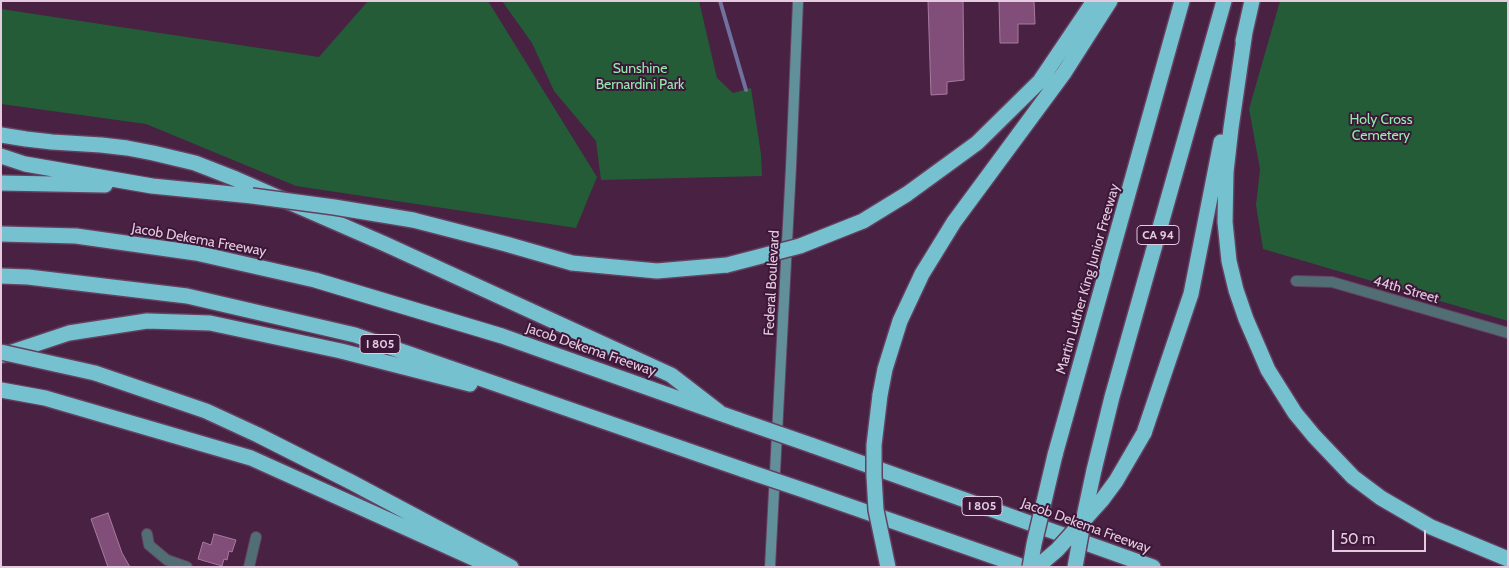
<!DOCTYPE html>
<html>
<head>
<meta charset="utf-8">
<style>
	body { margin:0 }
	#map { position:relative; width:1509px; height:568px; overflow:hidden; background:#482143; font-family:Cabin,sans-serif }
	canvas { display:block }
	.frame { position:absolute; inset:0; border:2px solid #e4cbe0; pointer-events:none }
	.scale { position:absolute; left:1332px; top:530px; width:94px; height:22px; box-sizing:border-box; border:2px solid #e4cbe0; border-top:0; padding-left:6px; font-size:15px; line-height:18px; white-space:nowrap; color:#e4cbe0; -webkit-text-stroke:4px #3d1738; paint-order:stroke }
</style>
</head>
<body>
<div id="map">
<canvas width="1509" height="568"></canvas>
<div class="frame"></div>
<div class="scale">50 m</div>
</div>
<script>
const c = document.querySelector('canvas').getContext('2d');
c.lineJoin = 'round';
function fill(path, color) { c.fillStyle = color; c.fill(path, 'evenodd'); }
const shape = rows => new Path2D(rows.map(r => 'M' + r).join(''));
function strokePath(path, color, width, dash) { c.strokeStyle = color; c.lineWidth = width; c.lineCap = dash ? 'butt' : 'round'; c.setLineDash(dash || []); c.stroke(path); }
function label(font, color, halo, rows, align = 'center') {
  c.font = font + ' Cabin,sans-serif'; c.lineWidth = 4; c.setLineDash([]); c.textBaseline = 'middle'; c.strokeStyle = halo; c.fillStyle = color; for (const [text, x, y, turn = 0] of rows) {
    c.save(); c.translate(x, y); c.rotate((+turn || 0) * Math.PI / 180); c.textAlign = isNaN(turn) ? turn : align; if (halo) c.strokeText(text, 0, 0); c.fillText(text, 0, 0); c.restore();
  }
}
fill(shape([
	[368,1,488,1,597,177,576,228,296,186,146,124,1,104,1,9,319,57],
	[502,1,699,1,717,78,733,93,751,88,761,154,762,176,601,180,596,141,554,91,532,43],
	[1280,1,1508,1,1508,321,1263,249,1256,205,1260,169,1249,109]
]), '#235c37');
strokePath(shape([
	[720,1,746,90]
]), '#70719e', 4);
const building = shape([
	[928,1,963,1,964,80,947,82,947,94,931,95,928,1],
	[999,1,1034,1,1035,24,1018,24,1018,43,1000,43,999,1],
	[108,513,122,553,130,567,108,567,91,519,108,513],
	[214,534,236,540,232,552,229,551,227,560,224,559,222,566,198,559,203,542,211,545,214,534]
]);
fill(building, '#814e7a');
strokePath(building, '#a87aa0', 1);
const minor = shape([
	[1296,281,1332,282,1508,333],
	[147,534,149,545,167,560,187,567],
	[249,567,256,537]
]);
const secondary = shape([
	[770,567,791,167,798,1]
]);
const motorway = shape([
	[1245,32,1231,128,1226,172,1225,222,1229,261,1236,290,1246,319,1268,370,1295,413,1314,436,1353,477,1381,498,1431,527,1508,559],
	[1243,41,1252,1],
	[1,135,26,139,52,142,101,145,127,148,153,153,195,163,236,179,385,244,671,375,719,412],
	[1,156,25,164,152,186,252,196],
	[1,183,105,185],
	[413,220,506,244,572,263,657,271,727,265],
	[863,221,907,194,977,143,1040,81,1094,1],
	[1,234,76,236,196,253,315,280,502,336,739,420],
	[1,276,28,277,187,296,355,335,744,470],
	[3,355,69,333,147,321,210,323,341,351,470,384],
	[95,373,206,411,258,435,351,482,511,567],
	[1,390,45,398,251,458,493,567],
	[880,395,885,369,900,321,922,274,954,222,1064,73,1110,1],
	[1144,433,1191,294,1221,142],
	[811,445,1153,567],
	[1055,455,1182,1],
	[1094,470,1112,397,1224,1],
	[809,492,1024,567]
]);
strokePath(minor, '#64405f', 12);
strokePath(secondary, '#64405f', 12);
strokePath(motorway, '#64405f', 18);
strokePath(minor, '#516e74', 10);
strokePath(secondary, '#61909a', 10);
strokePath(motorway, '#76c1d0', 15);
const motorwayBridge = shape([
	[252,196,334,207,413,220],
	[727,265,800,246,863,221],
	[1,352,95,373],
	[880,395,874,445,874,476,876,510,888,567],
	[739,420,811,445],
	[744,470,809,492],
	[1030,567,1034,544,1055,455],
	[1037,567,1057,550,1102,500,1116,481,1144,433],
	[1075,567,1085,512,1094,470]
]);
strokePath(motorwayBridge, '#64405f', 18, []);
strokePath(motorwayBridge, '#76c1d0', 15);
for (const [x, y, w] of [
	[1158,235,42],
	[380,344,40],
	[982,506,40]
]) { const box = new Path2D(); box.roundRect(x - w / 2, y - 9.5, w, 19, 4); c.fillStyle = '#3d1738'; c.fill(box); strokePath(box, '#e4cbe0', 1); }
label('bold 12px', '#e4cbe0', null, [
	["CA 94",1158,235],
	["I 805",380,344],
	["I 805",982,506]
]);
label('14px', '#93ebac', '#3d1738', [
	["Sunshine",640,69],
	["Bernardini Park",640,85],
	["Holy Cross",1381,120],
	["Cemetery",1381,136]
]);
label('14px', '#e4cbe0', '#3d1738', [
	["Jacob Dekema Freeway",199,240,10],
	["Martin Luther King Junior Freeway",1088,279,-74],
	["Federal Boulevard",772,283,-87],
	["44th Street",1406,290,16],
	["Jacob Dekema Freeway",591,350,19],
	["Jacob Dekema Freeway",1086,526,20]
]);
</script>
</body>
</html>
